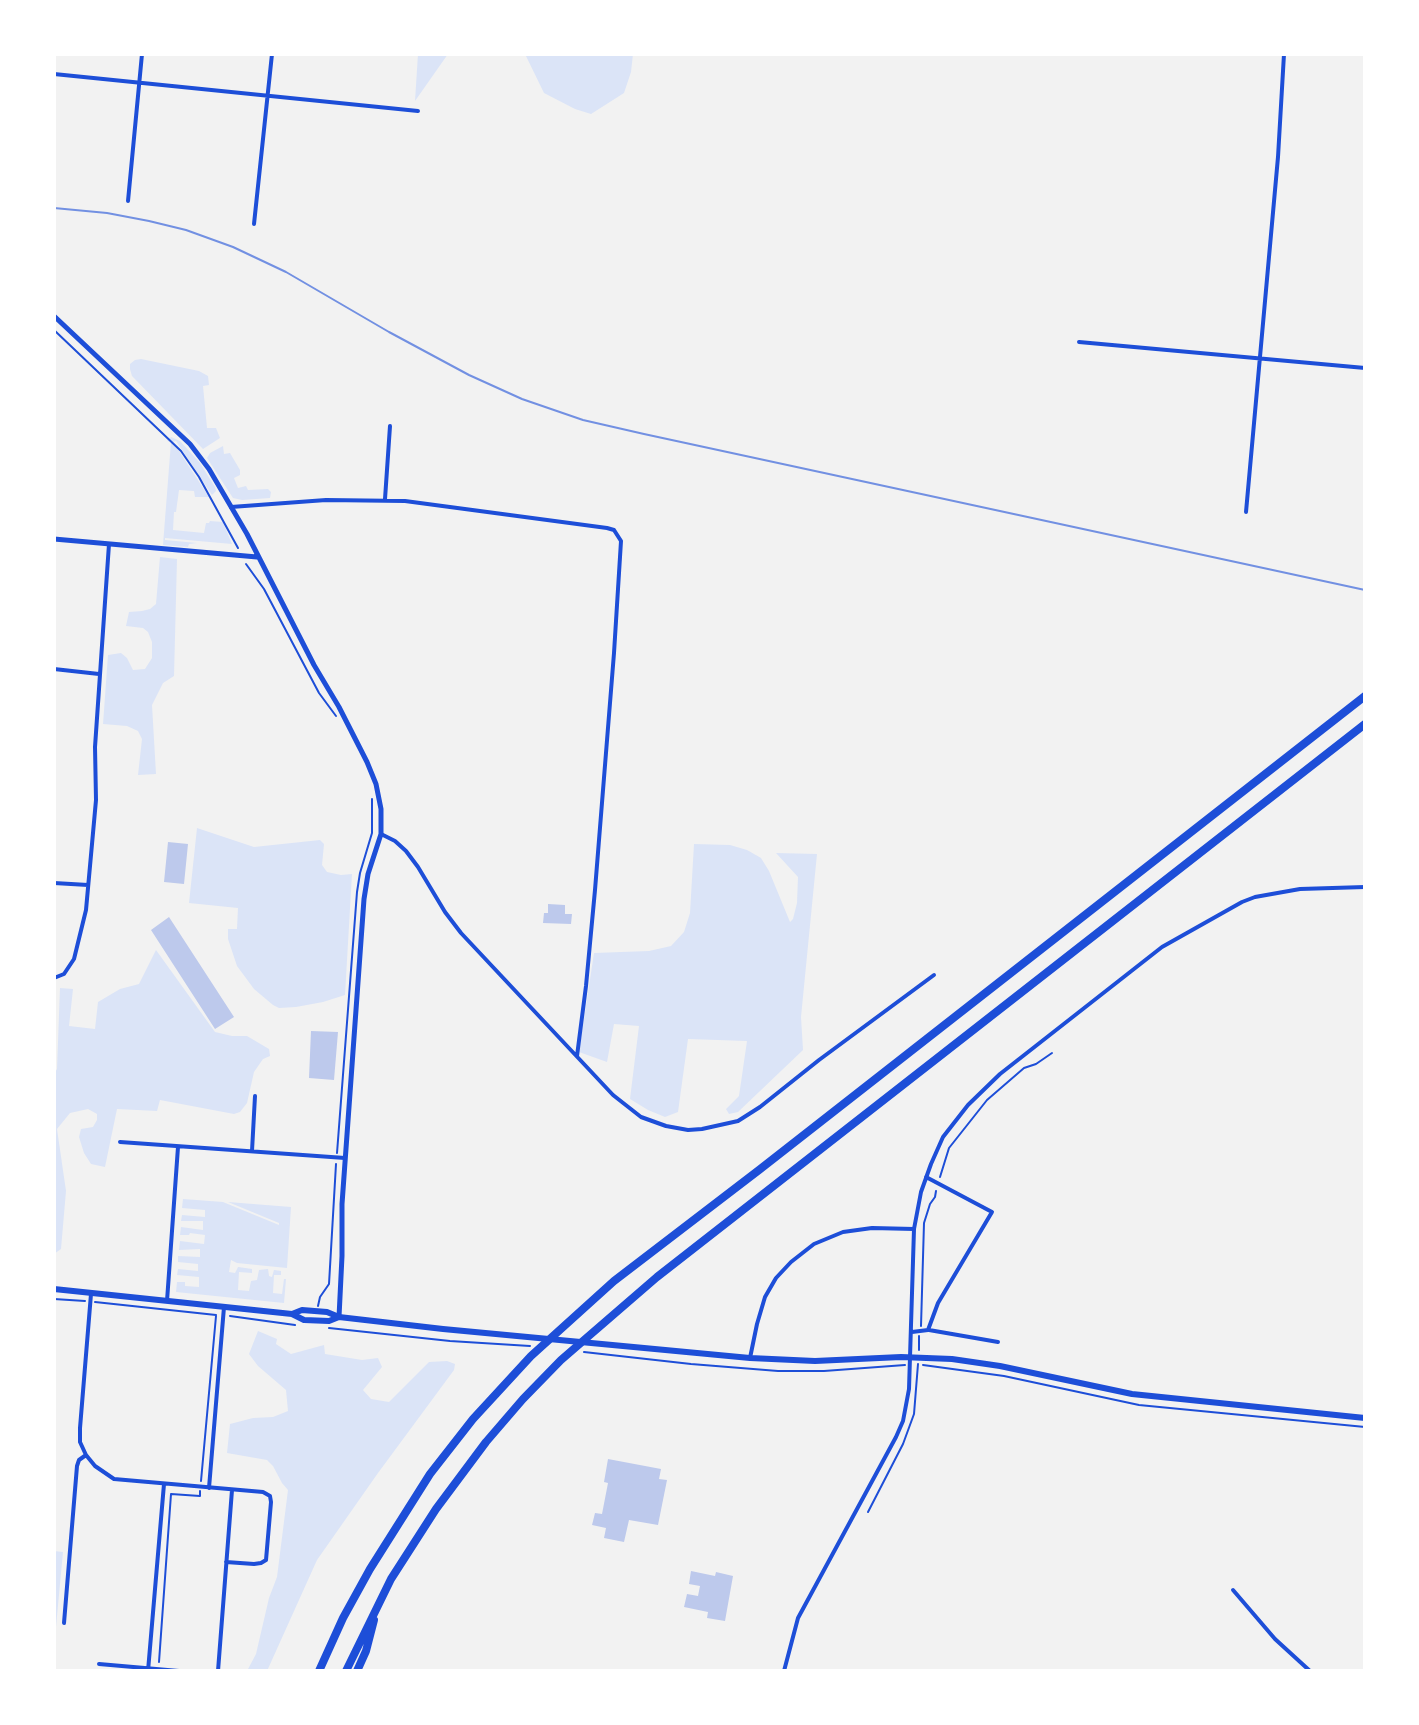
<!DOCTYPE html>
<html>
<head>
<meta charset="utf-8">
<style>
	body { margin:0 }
	#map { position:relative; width:1419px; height:1725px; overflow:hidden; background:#f2f2f2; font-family:Helvetica,sans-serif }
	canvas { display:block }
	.frame { position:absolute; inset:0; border:56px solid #fff; pointer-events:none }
</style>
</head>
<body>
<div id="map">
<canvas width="1419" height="1725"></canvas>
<div class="frame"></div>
</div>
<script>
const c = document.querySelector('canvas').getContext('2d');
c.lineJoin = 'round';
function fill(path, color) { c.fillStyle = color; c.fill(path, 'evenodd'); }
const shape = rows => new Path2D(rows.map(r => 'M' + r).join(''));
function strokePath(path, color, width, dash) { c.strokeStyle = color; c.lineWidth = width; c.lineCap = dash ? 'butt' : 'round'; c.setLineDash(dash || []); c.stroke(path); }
fill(shape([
	[418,54,448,54,415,101],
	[525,54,633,54,631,72,624,93,591,114,575,109,544,93],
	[141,359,199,371,208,376,209,385,203,386,207,428,216,428,220,438,203,449,132,376,130,369,130,364,135,360],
	[171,437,180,441,200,463,215,487,216,491,212,495,176,441,173,442,209,497,195,497,194,491,179,490,176,512,174,512,173,530,204,533,206,523,209,523,210,521,223,522,232,544,165,538,165,540,197,543,189,544,188,547,163,545,171,442,167,441],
	[223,446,224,454,230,453,240,470,240,475,234,478,238,488,246,486,248,490,268,489,271,492,270,498,242,500,233,498,207,458,210,453],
	[160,557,177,559,174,676,163,683,152,705,156,774,138,775,142,739,138,731,127,726,103,724,108,655,121,653,127,658,133,670,145,669,152,658,152,642,148,632,143,628,126,626,129,612,142,611,150,609,156,604],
	[197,828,254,847,320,840,324,844,322,865,327,872,341,875,352,874,345,995,323,1002,296,1007,279,1008,273,1005,254,989,237,966,228,939,228,929,237,929,238,908,189,903],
	[694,844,730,845,747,850,761,858,769,871,790,922,793,919,797,903,798,877,776,853,817,854,801,1017,803,1050,738,1112,729,1114,726,1109,739,1096,747,1041,688,1039,678,1112,665,1117,648,1110,630,1099,639,1026,614,1024,607,1062,579,1052,594,953,649,951,671,946,684,932,690,913],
	[156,950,215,1032,232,1036,247,1036,269,1049,270,1056,263,1059,254,1072,247,1103,240,1112,234,1114,160,1100,157,1111,117,1109,105,1167,91,1164,84,1153,79,1137,81,1129,93,1127,97,1120,97,1114,88,1109,70,1113,57,1129,66,1191,61,1249,54,1254,54,1074,57,1069,60,988,73,989,69,1026,95,1029,98,1002,120,989,139,984],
	[183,1199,223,1202,279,1225,279,1223,228,1202,291,1207,287,1268,237,1263,231,1260,229,1272,235,1273,238,1267,252,1269,252,1273,239,1272,238,1290,249,1291,251,1281,257,1280,259,1270,268,1269,269,1276,272,1277,274,1270,281,1271,281,1275,274,1275,273,1293,282,1294,284,1279,286,1279,284,1303,176,1292,177,1282,185,1282,185,1286,199,1287,199,1277,177,1275,178,1269,198,1271,198,1264,178,1262,178,1256,200,1257,200,1249,179,1250,180,1241,204,1244,205,1235,190,1233,189,1235,180,1235,181,1227,203,1230,203,1221,181,1221,182,1215,205,1217,205,1210,182,1208],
	[258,1331,277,1339,276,1344,291,1354,324,1345,325,1354,362,1360,378,1358,382,1367,363,1390,371,1399,389,1402,429,1362,447,1361,455,1364,454,1370,378,1473,317,1560,267,1671,247,1671,256,1654,269,1598,277,1577,288,1490,282,1483,273,1466,267,1460,227,1453,230,1424,253,1418,273,1417,288,1411,286,1390,258,1366,249,1354],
	[54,1551,63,1552,54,1648]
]), '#dbe4f7');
fill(shape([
	[168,842,188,844,184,884,164,882],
	[548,904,565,905,565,914,572,914,571,924,543,923,544,913,548,913],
	[169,917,234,1017,215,1029,151,930],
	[311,1031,338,1032,334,1080,309,1078],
	[608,1459,661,1469,659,1479,667,1480,658,1525,629,1520,624,1542,604,1538,606,1528,592,1525,595,1513,602,1514,608,1483,604,1482],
	[691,1571,715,1576,716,1572,733,1576,725,1621,707,1618,708,1612,684,1607,687,1594,698,1596,700,1586,689,1584]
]), '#bdc9ec');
strokePath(shape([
	[54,330,181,451,199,477,238,548],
	[246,564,264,589,319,693,336,716],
	[337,1153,357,892,360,873,372,833,372,799],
	[940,1177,949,1148,987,1100,1024,1068,1036,1064,1052,1053],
	[54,1299,85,1301],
	[95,1302,216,1315],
	[318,1306,320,1297,329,1284,336,1164],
	[230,1316,295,1325],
	[921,1326,924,1223,930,1204,935,1197,936,1191],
	[329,1328,450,1341,530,1346],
	[919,1350,919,1336],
	[584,1352,691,1364,778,1371,824,1371,905,1365],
	[923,1365,1004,1376,1139,1405,1365,1427],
	[201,1481,216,1316],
	[868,1512,903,1444,914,1414,918,1364],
	[159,1662,171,1494,200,1496,200,1491]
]), '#1d4ed8', 2);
strokePath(shape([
	[54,74,418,111],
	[128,201,142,54],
	[254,224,272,54],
	[1079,342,1365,368],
	[385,499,390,426],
	[231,507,326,500,405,501,607,528,614,530,621,541,614,653,595,890,586,986,577,1056],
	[1246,512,1278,157,1284,54],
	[54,669,99,674],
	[381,834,395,841,406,851,418,867,445,912,461,933,613,1095,641,1117,666,1126,688,1130,702,1129,738,1121,760,1107,819,1060,934,975],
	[54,883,88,885],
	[54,978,64,974,74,959,86,910,96,800,95,747,109,544],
	[120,1142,345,1158],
	[252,1151,255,1096],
	[91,1294,80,1428,80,1442,86,1455,95,1466,114,1479,263,1492,270,1496,271,1502,266,1560,261,1563,254,1564,226,1562],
	[167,1301,178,1147],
	[929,1330,998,1342],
	[912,1332,928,1330,938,1303,992,1212,926,1177],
	[750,1358,757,1324,765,1297,776,1278,791,1262,814,1244,843,1232,872,1228,914,1229,921,1192,931,1164,943,1137,968,1105,1000,1074,1162,947,1242,902,1255,897,1300,889,1365,887],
	[209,1488,224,1307],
	[1233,1590,1275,1639,1310,1671],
	[64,1623,77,1466,79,1460,86,1455],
	[99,1664,179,1671],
	[148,1671,164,1484],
	[218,1671,232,1490],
	[522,1671,527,1671],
	[784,1671,798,1618,896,1437,903,1421,909,1389,914,1229]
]), '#1d4ed8', 4);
strokePath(shape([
	[54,316,190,444,209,469,247,534,314,665,339,707,367,762,376,784,381,809,381,834,368,874,364,899,342,1204,342,1256,339,1317],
	[54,539,257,557]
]), '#1d4ed8', 5);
strokePath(shape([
	[54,1289,292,1314,304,1320,329,1321,339,1317],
	[292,1314,302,1310,327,1312,339,1317,443,1329,750,1358,815,1361,901,1357,952,1359,1000,1366,1132,1394,1365,1418]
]), '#1d4ed8', 6);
strokePath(shape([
	[319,1671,343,1618,370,1569,430,1474,473,1419,531,1356,614,1281,759,1170,1365,696],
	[346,1671,391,1579,436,1509,486,1442,523,1399,561,1360,657,1277,1365,724],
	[357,1671,366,1651,374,1620]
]), '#1d4ed8', 8);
strokePath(shape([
	[54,208,107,213,149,221,186,230,233,247,286,272,389,332,469,375,522,399,583,420,644,434,1365,590]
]), '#7290e2', 2);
</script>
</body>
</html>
